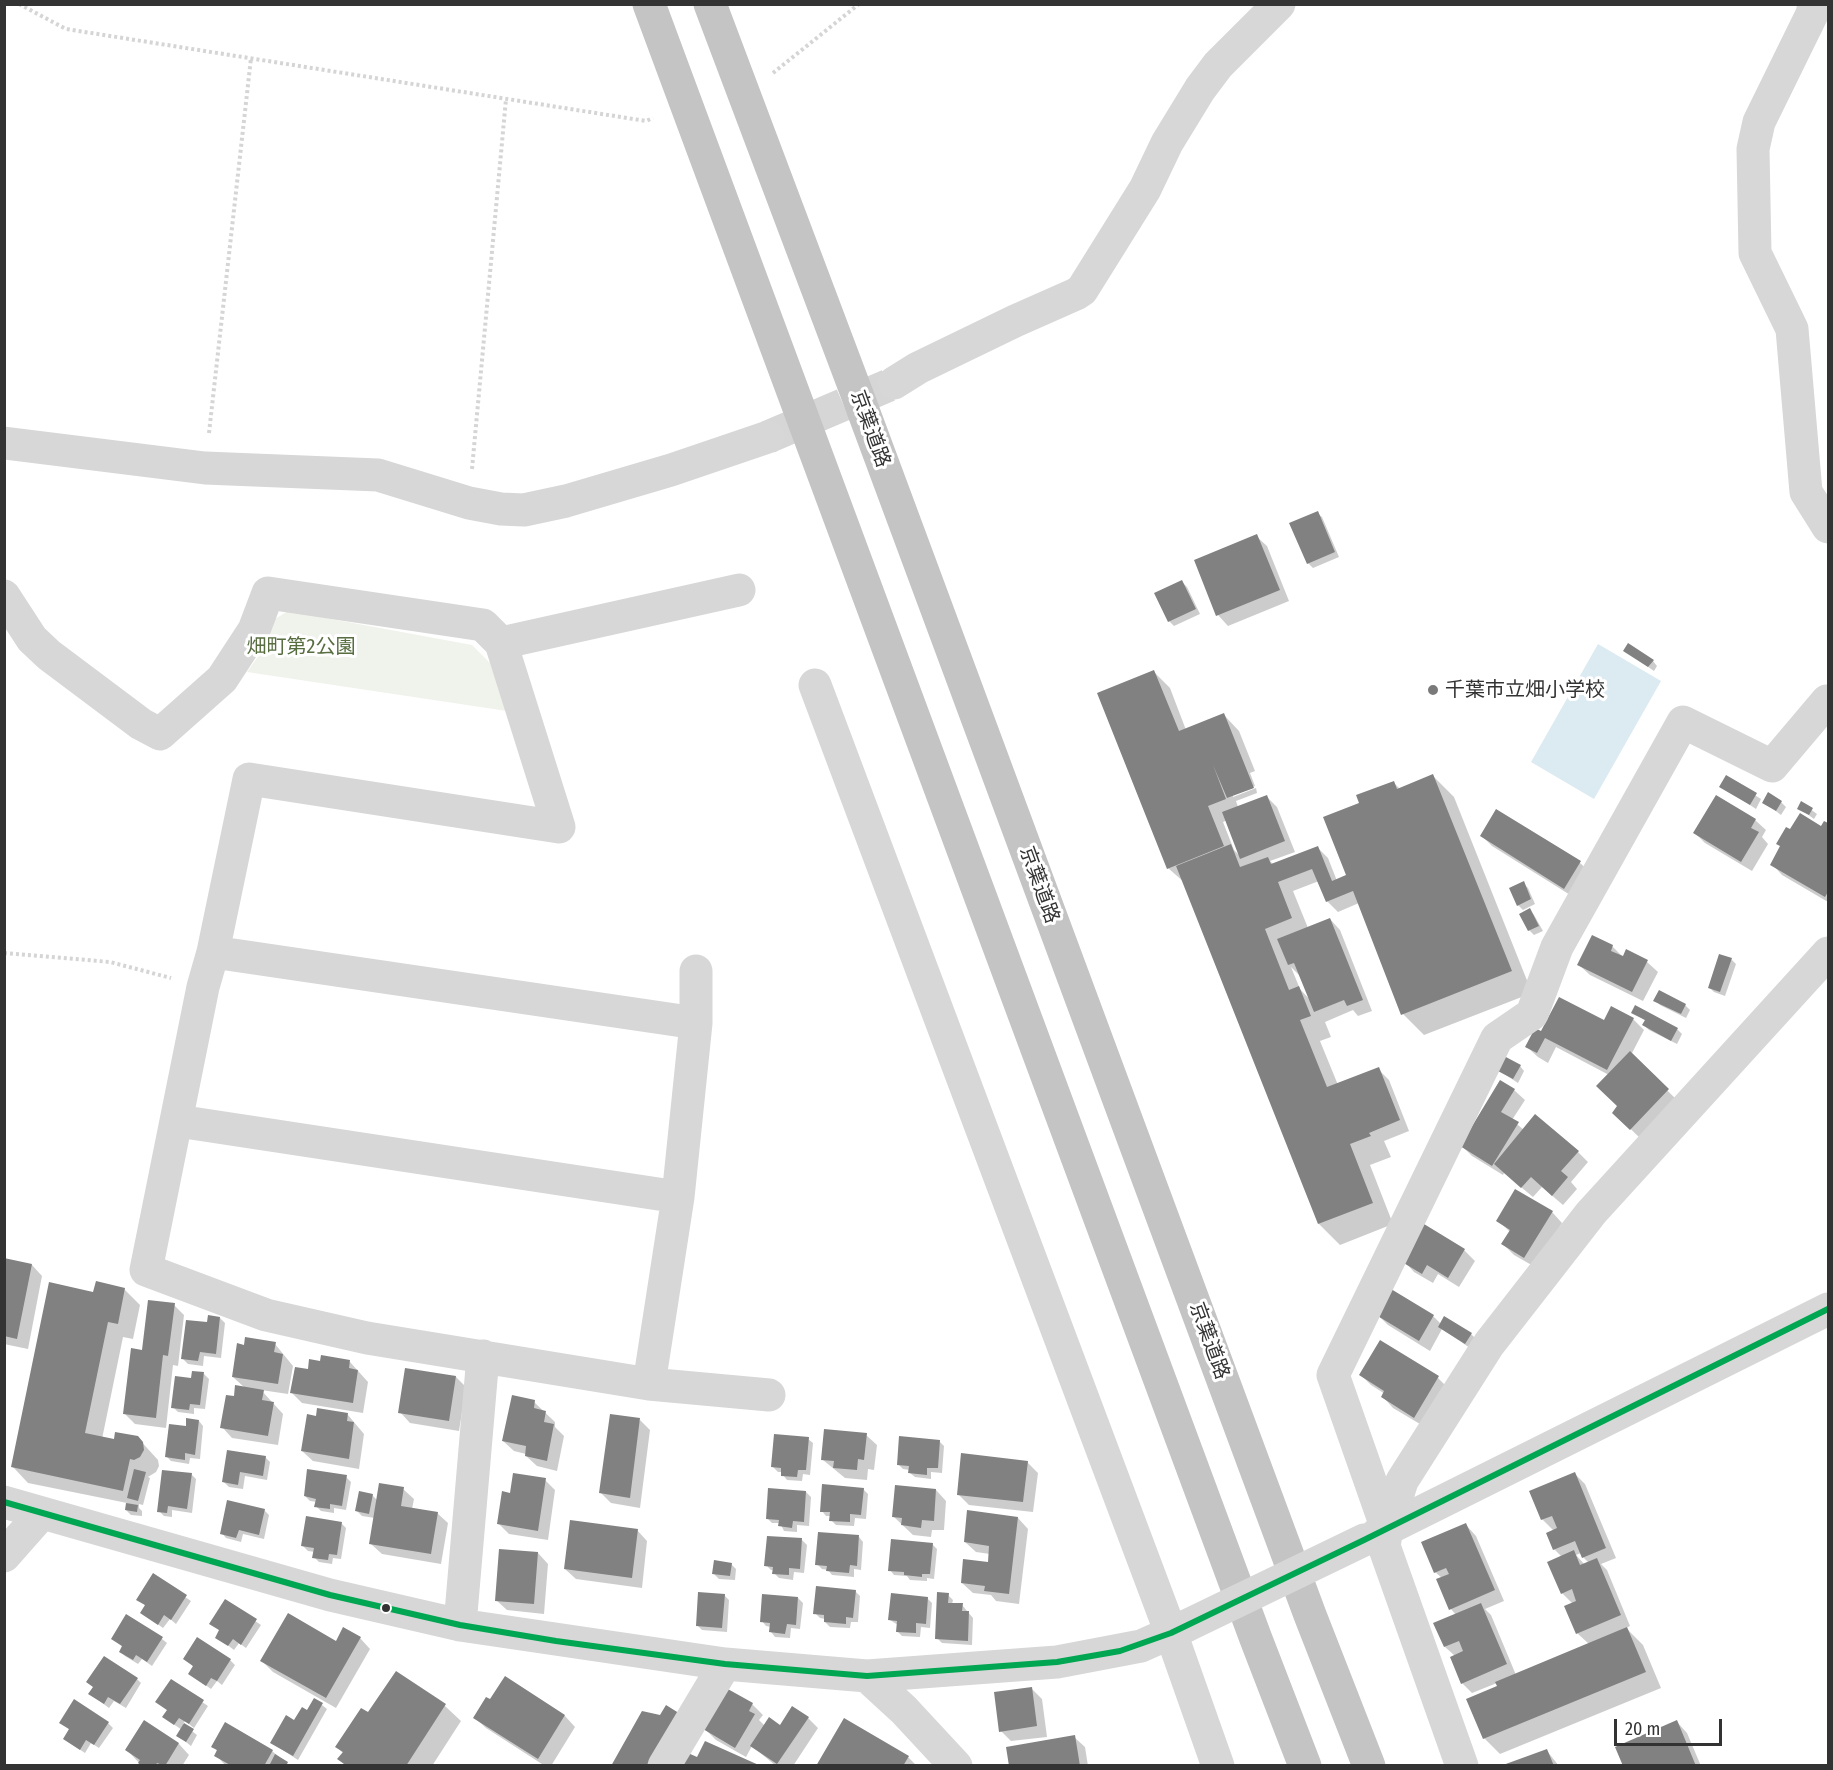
<!DOCTYPE html>
<html>
<head>
<meta charset="utf-8">
<style>
	body { margin:0 }
	#map { position:relative; width:1833px; height:1770px; overflow:hidden; background:#fff; font-family:"Fira Sans Condensed",sans-serif }
	canvas { display:block }
	.frame { position:absolute; inset:0; border:6px solid #333; pointer-events:none }
	.scale { position:absolute; left:1614px; top:1719px; width:108px; height:27px; box-sizing:border-box; border:3px solid #333; border-top:0; padding-left:8px; font-size:18px; line-height:21px; white-space:nowrap; color:#333; -webkit-text-stroke:4px #fff; paint-order:stroke }
</style>
</head>
<body>
<div id="map">
<canvas width="1833" height="1770"></canvas>
<div class="frame"></div>
<div class="scale">20 m</div>
</div>
<script>
const c = document.querySelector('canvas').getContext('2d');
c.lineJoin = 'round';
function fill(path, color) { c.fillStyle = color; c.fill(path, 'evenodd'); }
const shape = rows => new Path2D(rows.map(r => 'M' + r).join(''));
function strokePath(path, color, width, dash) { c.strokeStyle = color; c.lineWidth = width; c.lineCap = dash ? 'butt' : 'round'; c.setLineDash(dash || []); c.stroke(path); }
function label(font, color, halo, rows, align = 'center') {
  c.font = font + ' "Fira Sans Condensed","Noto Sans JP",sans-serif'; c.lineWidth = 6; c.setLineDash([]); c.textBaseline = 'middle'; c.strokeStyle = halo; c.fillStyle = color; for (const [text, x, y, turn = 0] of rows) {
    c.save(); c.translate(x, y); c.rotate((+turn || 0) * Math.PI / 180); c.textAlign = isNaN(turn) ? turn : align; if (halo) c.strokeText(text, 0, 0); c.fillText(text, 0, 0); c.restore();
  }
}
fill(shape([
	[288,611,472,645,490,663,507,711,247,672,264,648,275,619]
]), '#f0f3ec');
fill(shape([
	[1598,644,1661,681,1594,799,1531,762]
]), '#dceaf1');
fill(shape([
	[1317,513,1322,517,1339,557,1313,568,1308,563],
	[1256,536,1267,546,1289,601,1228,626,1218,615,1196,561],
	[1182,582,1187,587,1200,614,1174,626,1169,621],
	[1625,651,1653,661,1657,666,1654,671],
	[1154,672,1170,688,1186,730,1224,715,1239,731,1255,771,1250,773,1255,786,1233,794,1233,797,1256,788,1257,793,1236,801,1238,807,1266,796,1277,807,1295,852,1270,861,1274,865,1318,848,1328,858,1337,881,1351,883,1361,804,1393,782,1400,789,1433,776,1454,797,1532,993,1424,1035,1403,1014,1359,903,1338,912,1327,901,1319,881,1293,891,1308,928,1330,919,1340,930,1372,1011,1358,1016,1353,1010,1325,1022,1331,1037,1320,1041,1338,1085,1378,1069,1389,1080,1409,1131,1384,1141,1391,1157,1370,1165,1393,1224,1340,1245,1319,1224,1185,883,1168,868],
	[1227,820,1241,857,1234,850,1223,822],
	[1291,967,1299,975,1311,1001,1300,989],
	[1727,777,1761,799,1756,809,1721,786],
	[1764,802,1781,802,1786,807,1781,815],
	[1802,803,1817,814,1814,819,1799,808],
	[1497,811,1580,863,1591,873,1575,898,1492,846,1482,836],
	[1755,820,1766,830,1762,837,1768,844,1752,871,1705,843,1695,833],
	[1825,823,1828,825,1828,902,1782,875,1772,864,1822,828],
	[1523,883,1528,888,1535,904,1523,910,1518,905],
	[1530,910,1534,915,1543,931,1534,935,1529,930],
	[1612,946,1624,958,1647,962,1658,972,1643,1001,1590,975,1579,965],
	[1731,959,1736,964,1725,996,1714,992,1709,987],
	[1655,1000,1685,1005,1690,1010,1686,1018,1660,1005],
	[1612,1008,1633,1019,1644,1030,1631,1055,1678,1101,1641,1139,1614,1113,1619,1107,1609,1075,1556,1047,1548,1063,1538,1057,1527,1047,1542,1033,1605,1022],
	[1633,1012,1677,1029,1682,1034,1677,1044,1649,1030,1644,1025,1646,1021],
	[1520,1066,1524,1071,1518,1083,1498,1070],
	[1514,1090,1525,1100,1512,1120,1524,1130,1578,1152,1588,1162,1571,1182,1577,1189,1563,1205,1542,1187,1533,1197,1504,1173,1503,1175,1472,1156,1462,1146],
	[1552,1212,1562,1223,1535,1267,1514,1255,1503,1244,1510,1232,1498,1220],
	[1425,1227,1464,1250,1475,1261,1459,1287,1438,1274,1433,1283,1414,1272,1404,1261],
	[4,1260,32,1265,42,1276,28,1349,4,1344],
	[124,1289,140,1305,133,1339,123,1337,102,1439,115,1441,138,1438,158,1460,159,1466,156,1472,148,1477,150,1478,143,1505,139,1504,139,1508,142,1511,142,1516,131,1515,126,1510,127,1503,28,1483,13,1467,94,1293],
	[1392,1291,1433,1316,1441,1324,1471,1334,1476,1339,1470,1348,1442,1329,1430,1351,1388,1325,1377,1314],
	[174,1305,184,1315,178,1366,173,1365,166,1428,135,1424,125,1414,143,1351],
	[220,1318,225,1323,221,1358,204,1356,203,1366,188,1364,183,1359,208,1324],
	[275,1344,293,1366,288,1394,261,1390,283,1414,278,1445,232,1438,222,1427,235,1397,246,1389,233,1377],
	[350,1362,368,1382,363,1413,302,1403,292,1393,309,1370,321,1363],
	[204,1374,209,1379,205,1409,194,1408,194,1414,178,1412,173,1407,192,1379],
	[1361,1375,1438,1378,1448,1388,1425,1427,1393,1408,1383,1397,1385,1394,1371,1385],
	[456,1377,466,1387,459,1431,410,1423,400,1412],
	[534,1402,555,1422,555,1427,564,1436,557,1471,537,1466,526,1456,526,1454,514,1451,503,1441],
	[348,1415,364,1434,359,1469,313,1461,302,1451,317,1417],
	[640,1420,650,1430,640,1508,611,1503,601,1493],
	[199,1421,203,1426,200,1459,190,1458,189,1464,171,1461,166,1456,187,1428],
	[866,1435,877,1445,874,1470,868,1469,867,1480,845,1478,823,1460],
	[808,1439,813,1443,810,1475,803,1474,802,1481,787,1480,783,1475,783,1472,778,1472,773,1467],
	[939,1441,944,1446,942,1473,931,1472,931,1479,915,1477,910,1473,910,1470,903,1469,898,1464],
	[229,1451,265,1457,270,1462,267,1480,245,1476,243,1489,229,1487,224,1482],
	[1027,1462,1038,1473,1033,1512,969,1505,958,1494],
	[191,1474,196,1479,192,1513,172,1510,172,1517,164,1516,159,1511],
	[1575,1474,1585,1484,1616,1558,1601,1564,1607,1570,1630,1626,1626,1628,1643,1645,1661,1688,1500,1754,1484,1738,1499,1687,1497,1683,1472,1693,1462,1683,1455,1656,1445,1647,1456,1615,1451,1609,1442,1578,1435,1572,1466,1525,1476,1536,1504,1601,1485,1609,1491,1615,1516,1675,1589,1644,1577,1633,1573,1604,1562,1593,1562,1557,1554,1549,1554,1531,1542,1519],
	[1581,1553,1583,1557,1589,1563,1585,1565,1576,1555],
	[346,1477,351,1482,346,1510,334,1508,334,1513,321,1511,316,1506,317,1502,310,1501,305,1496],
	[545,1480,555,1490,548,1540,509,1534,499,1524,511,1494],
	[403,1489,414,1499,412,1509,437,1513,448,1523,441,1564,382,1554,371,1544,375,1518,362,1516,357,1511,372,1495,378,1501],
	[863,1489,868,1494,866,1519,855,1518,854,1526,836,1525,831,1520,831,1516,826,1516,822,1511],
	[936,1490,946,1501,944,1530,932,1530,931,1537,913,1535,894,1517],
	[806,1492,811,1497,809,1526,797,1525,797,1532,784,1531,780,1523,772,1523,767,1518],
	[264,1510,269,1515,264,1539,243,1534,241,1542,226,1538,222,1533],
	[1018,1518,1028,1529,1019,1604,996,1601,991,1595,973,1593,962,1583,989,1564,990,1554,976,1552,965,1542],
	[342,1524,346,1528,341,1559,333,1558,332,1564,319,1562,314,1557,315,1552,308,1551,303,1546],
	[637,1530,647,1541,642,1588,576,1579,565,1569],
	[859,1537,863,1542,861,1570,854,1569,854,1577,832,1575,828,1570,822,1569,817,1564],
	[802,1540,807,1545,804,1573,794,1572,793,1580,779,1578,774,1573,774,1570,771,1570,766,1565],
	[932,1544,937,1549,934,1579,927,1578,927,1581,910,1580,907,1576,894,1575,890,1570],
	[538,1553,548,1564,544,1614,507,1610,496,1600],
	[731,1564,736,1569,735,1580,719,1579,714,1574],
	[153,1575,191,1601,176,1624,170,1619,163,1628,142,1613,146,1606,138,1599],
	[855,1591,860,1596,858,1622,851,1622,850,1628,830,1627,825,1622,825,1619,820,1618,815,1613],
	[724,1595,729,1600,727,1632,702,1630,697,1625],
	[948,1595,953,1600,952,1604,962,1605,973,1618,972,1645,942,1643,937,1638],
	[798,1598,803,1603,800,1629,791,1628,790,1638,775,1637,771,1632,771,1627,766,1626,762,1621],
	[927,1598,932,1603,930,1628,921,1627,920,1637,902,1636,897,1631,898,1625,890,1620],
	[226,1601,261,1625,246,1648,239,1643,234,1650,217,1637,221,1631,211,1624],
	[360,1638,370,1649,336,1708,273,1672,262,1661],
	[113,1639,162,1639,167,1643,152,1666,142,1659,138,1664,125,1656,121,1652,123,1647],
	[185,1659,230,1660,235,1665,222,1685,217,1681,211,1689,190,1674,194,1667],
	[396,1673,445,1706,461,1721,432,1766,346,1766,339,1759,343,1753,337,1747,369,1714],
	[505,1678,565,1716,575,1727,551,1766,545,1766,486,1728,475,1718,491,1701],
	[137,1679,141,1683,126,1708,114,1701,109,1708,90,1694],
	[171,1681,208,1706,194,1728,185,1721,183,1724,197,1735,191,1746,178,1736,182,1730,169,1721,168,1711,157,1702],
	[1031,1688,1042,1699,1047,1737,1011,1741,1001,1731],
	[752,1704,763,1715,759,1720,765,1726,780,1727,808,1718,818,1728,793,1766,776,1766,752,1746,746,1757,716,1740,705,1729],
	[322,1705,327,1709,298,1760,272,1743,295,1722],
	[1677,1722,1687,1733,1701,1766,1625,1766],
	[61,1723,108,1723,113,1728,99,1748,91,1743,85,1753,70,1743,70,1730],
	[144,1723,179,1744,189,1755,182,1766,142,1766,127,1750],
	[1074,1737,1085,1747,1088,1766,1010,1766],
	[213,1746,272,1751,290,1766,226,1766,216,1755,218,1752],
	[1547,1751,1559,1766,1507,1766],
	[908,1757,917,1766,817,1766]
]), '#0003');
fill(shape([
	[1318,511,1335,552,1307,564,1289,523],
	[1257,534,1280,590,1216,616,1194,560],
	[1182,580,1196,609,1168,622,1154,593],
	[1628,643,1654,660,1648,667,1623,651],
	[1154,670,1179,731,1224,713,1254,788,1227,798,1213,765,1226,799,1208,806,1224,846,1167,869,1097,693],
	[1433,774,1512,971,1401,1015,1353,891,1326,902,1312,869,1278,882,1292,918,1265,929,1289,990,1299,986,1311,1016,1300,1020,1327,1087,1379,1067,1400,1120,1369,1133,1371,1136,1350,1144,1373,1203,1318,1224,1176,866,1231,844,1240,867,1268,857,1271,864,1318,846,1332,881,1346,875,1323,817,1359,803,1356,795,1394,781,1397,789],
	[1726,775,1757,793,1750,805,1719,787],
	[1768,792,1782,801,1776,811,1762,803],
	[1267,795,1285,841,1240,859,1222,812],
	[1716,795,1756,819,1751,828,1759,832,1741,862,1693,833],
	[1801,801,1813,808,1809,815,1797,809],
	[1496,809,1581,861,1564,889,1480,836],
	[1800,813,1821,826,1824,821,1828,823,1828,892,1825,897,1770,865,1780,846,1776,844,1786,827,1790,829],
	[1524,881,1531,899,1517,906,1509,888],
	[1530,908,1539,926,1528,931,1519,914],
	[1330,918,1363,1000,1347,1006,1344,1000,1314,1012,1294,963,1288,965,1277,939],
	[1592,935,1613,945,1611,951,1623,956,1626,949,1648,960,1632,992,1577,965],
	[1719,954,1732,958,1720,992,1708,988],
	[1659,990,1686,1004,1681,1014,1653,1001],
	[1559,997,1604,1020,1611,1006,1634,1018,1607,1070,1545,1038,1537,1053,1525,1047,1535,1028,1541,1031],
	[1635,1005,1678,1028,1671,1041,1642,1025,1645,1020,1631,1013],
	[1630,1051,1669,1089,1630,1130,1612,1113,1617,1106,1596,1086],
	[1504,1056,1521,1065,1513,1079,1496,1070],
	[1500,1080,1515,1089,1501,1112,1519,1122,1492,1166,1460,1146],
	[1535,1114,1579,1151,1561,1171,1568,1177,1552,1196,1531,1177,1521,1188,1494,1164],
	[1515,1189,1553,1211,1524,1258,1501,1244,1510,1230,1496,1221],
	[1424,1224,1465,1249,1448,1278,1427,1265,1422,1274,1402,1262],
	[4,1258,32,1264,17,1339,4,1336],
	[96,1281,125,1288,118,1324,108,1322,85,1433,114,1439,115,1432,138,1436,143,1442,144,1450,140,1457,134,1460,130,1459,123,1491,11,1467,49,1282,93,1292],
	[1391,1289,1434,1315,1419,1341,1376,1315],
	[148,1300,175,1303,168,1356,163,1355,156,1418,123,1414,131,1348,142,1350],
	[208,1315,220,1317,216,1354,200,1352,198,1361,181,1359,186,1320,207,1322],
	[1444,1316,1472,1333,1465,1344,1438,1327],
	[245,1337,276,1342,274,1352,283,1354,278,1384,232,1377,237,1343,244,1345],
	[1380,1340,1439,1376,1414,1418,1381,1397,1384,1391,1359,1375],
	[321,1355,350,1360,349,1368,358,1370,353,1403,290,1393,295,1367,308,1369,309,1359,320,1361],
	[405,1368,456,1376,449,1421,398,1413],
	[192,1371,204,1372,200,1405,190,1404,189,1410,171,1408,175,1376,191,1378],
	[235,1385,264,1390,262,1400,274,1402,268,1436,220,1428,226,1395,234,1396],
	[512,1395,535,1400,534,1408,546,1411,544,1422,554,1424,547,1461,525,1456,526,1446,502,1441],
	[317,1408,348,1413,347,1421,354,1422,349,1459,301,1451,307,1414,316,1416],
	[610,1414,640,1418,630,1498,599,1493],
	[186,1418,199,1420,195,1455,185,1453,185,1460,165,1457,169,1424,186,1426],
	[824,1429,867,1433,864,1460,858,1459,857,1470,833,1468,834,1461,821,1460],
	[774,1434,809,1437,806,1470,798,1470,797,1477,781,1476,781,1468,771,1467],
	[899,1436,940,1440,938,1468,927,1468,927,1475,908,1473,909,1466,897,1465],
	[227,1450,266,1456,263,1476,240,1472,238,1485,222,1482],
	[961,1453,1028,1461,1023,1502,957,1495],
	[134,1469,146,1472,138,1501,127,1498],
	[307,1469,347,1475,342,1506,330,1504,330,1509,314,1507,316,1499,304,1496],
	[162,1470,192,1473,187,1509,168,1506,167,1513,157,1512],
	[1575,1472,1606,1548,1582,1558,1575,1541,1553,1550,1546,1533,1557,1528,1552,1516,1541,1520,1529,1491],
	[513,1473,546,1478,538,1531,497,1524,502,1491,510,1493],
	[379,1483,404,1487,401,1506,438,1512,431,1554,369,1544],
	[822,1484,864,1488,861,1515,850,1514,850,1522,829,1521,830,1512,820,1512],
	[895,1485,936,1489,934,1521,922,1520,921,1528,901,1525,902,1518,892,1517],
	[768,1488,806,1491,804,1522,793,1521,792,1528,778,1526,779,1520,766,1519],
	[359,1491,373,1494,369,1514,355,1511],
	[227,1500,265,1509,259,1535,239,1530,236,1538,220,1534],
	[126,1503,138,1505,137,1512,125,1510],
	[967,1510,1018,1517,1009,1594,984,1591,985,1586,961,1583,963,1559,988,1562,989,1546,964,1542],
	[306,1516,342,1522,337,1555,329,1554,328,1560,312,1558,314,1548,301,1546],
	[570,1520,638,1529,632,1578,564,1569],
	[1466,1523,1495,1590,1449,1610,1436,1579,1449,1574,1446,1568,1434,1573,1421,1542],
	[818,1532,859,1535,857,1566,850,1565,849,1573,826,1571,827,1566,815,1565],
	[767,1536,802,1538,800,1569,789,1568,789,1575,772,1574,773,1567,764,1566],
	[891,1539,933,1543,930,1574,922,1574,922,1577,904,1575,904,1572,888,1571],
	[499,1549,538,1552,534,1604,495,1601],
	[1574,1550,1580,1565,1597,1558,1621,1615,1576,1634,1564,1606,1576,1601,1572,1589,1561,1594,1547,1562],
	[714,1560,732,1563,730,1576,712,1574],
	[153,1573,187,1595,171,1620,164,1615,158,1625,140,1613,145,1605,136,1600],
	[816,1586,856,1590,853,1618,846,1617,846,1624,824,1622,824,1615,813,1614],
	[698,1592,725,1594,722,1628,696,1626],
	[937,1592,949,1593,948,1603,963,1603,962,1611,969,1611,968,1641,935,1639],
	[891,1593,928,1597,926,1624,916,1623,916,1633,896,1632,897,1621,888,1620],
	[762,1594,798,1597,796,1625,787,1624,785,1634,769,1632,770,1623,760,1622],
	[225,1599,257,1619,241,1645,233,1639,228,1646,215,1638,219,1630,209,1624],
	[1481,1603,1507,1664,1461,1684,1450,1657,1463,1651,1459,1641,1444,1647,1433,1623],
	[288,1613,336,1641,343,1627,361,1637,326,1698,260,1661],
	[126,1614,163,1637,147,1662,136,1655,133,1660,119,1652,122,1646,111,1639],
	[1627,1627,1646,1672,1483,1739,1466,1699,1497,1686,1495,1682],
	[197,1637,231,1659,217,1681,211,1678,206,1686,188,1674,193,1666,183,1659],
	[104,1656,138,1678,120,1704,108,1697,104,1704,88,1694,93,1687,86,1682],
	[396,1671,446,1704,406,1766,347,1766,337,1759,343,1752,335,1747,361,1708,368,1712],
	[505,1676,565,1715,538,1759,473,1718,486,1697,490,1699],
	[171,1679,204,1700,189,1724,179,1718,174,1725,162,1717,167,1710,155,1702],
	[1032,1687,1037,1726,999,1732,994,1692],
	[726,1688,753,1703,749,1711,755,1714,735,1748,703,1729],
	[314,1698,323,1703,293,1756,270,1743,286,1715,294,1720,302,1707,307,1710],
	[74,1699,109,1722,94,1745,86,1740,80,1750,63,1739,69,1729,59,1723],
	[666,1705,682,1715,653,1766,611,1766,642,1711,660,1715],
	[792,1706,809,1717,777,1764,750,1746,769,1717,780,1725],
	[844,1718,909,1756,903,1766,816,1766],
	[144,1720,179,1743,165,1766,157,1763,155,1766,142,1766,138,1763,140,1760,125,1750],
	[1677,1720,1696,1766,1623,1766,1615,1747],
	[225,1722,273,1750,264,1766,232,1766,214,1756,217,1750,211,1747],
	[184,1723,194,1729,186,1742,176,1736],
	[1075,1735,1080,1766,1009,1766,1006,1747],
	[705,1741,761,1766,682,1766,688,1753,697,1757],
	[1547,1749,1554,1766,1503,1766,1503,1765],
	[275,1754,288,1762,286,1766,269,1766]
]), '#818181');
strokePath(shape([
	[768,437,894,383]
]), '#d6d6d6', 33, [33, 16]);
strokePath(shape([
	[19,4,66,29,646,121,653,118],
	[773,73,859,4],
	[209,433,251,58],
	[472,469,506,99],
	[4,953,110,962,171,978]
]), '#d5d5d5', 4, [3, 3]);
strokePath(shape([
	[1814,4,1812,14,1759,122,1753,149,1755,253,1792,329,1806,492,1828,527],
	[894,383,918,368,1015,321,1076,294,1082,290,1145,189,1167,143,1200,89,1218,65,1279,4],
	[4,443,205,468,378,475,469,503,501,509,524,510,566,501,671,470,768,437],
	[4,596,32,639,49,655,141,724,160,734,222,679,254,630,268,593,483,625,501,643,739,590],
	[501,643,559,827,249,779,213,952,203,987,146,1270,266,1315,367,1338,649,1384,769,1395],
	[815,685,1171,1633,1218,1766],
	[213,952,696,1023],
	[178,1121,678,1197],
	[649,1384,678,1197,696,1023,696,971],
	[4,1502,330,1595,460,1625,725,1664,867,1676,1057,1662,1141,1646,1186,1626],
	[1387,1529,1333,1375,1497,1038,1532,1014,1557,947,1683,722,1772,766,1827,701,1828,703],
	[1377,1534,1828,1309],
	[4,1556,42,1513],
	[460,1625,483,1356],
	[867,1676,904,1710,956,1766],
	[664,1766,725,1664],
	[1462,1766,1384,1546,1387,1529,1402,1481,1489,1344,1591,1213,1828,953]
]), '#d7d7d7', 33);
strokePath(shape([
	[649,4,1256,1639,1305,1766],
	[710,4,857,394,1310,1615,1369,1766]
]), '#c4c4c4', 33);
strokePath(shape([
	[1186,1626,1364,1540]
]), '#d7d7d7', 33);
strokePath(shape([
	[4,1502,330,1595,460,1625,556,1641,725,1664,867,1676,1057,1662,1120,1651,1171,1633,1364,1540,1828,1309]
]), '#00a651', 6);
for (const [x, y, r, color] of [
	[1433,690,6,"#7a7a7a"],
	[386,1608,5,"#333"]
]) { const dot = new Path2D(); dot.arc(x, y, r, 0, 2 * Math.PI); c.fillStyle = color; c.fill(dot); strokePath(dot, '#fff', 2); }
label('20px', '#333', '#fff', [
	["京葉道路",870,429,70],
	["京葉道路",1039,885,70],
	["京葉道路",1209,1341,70]
]);
label('20px', '#586e41', '#fff', [
	["畑町第2公園",301,647]
]);
label('20px', '#333', '#fff', [
	["千葉市立畑小学校",1445,690]
], 'left');
</script>
</body>
</html>
